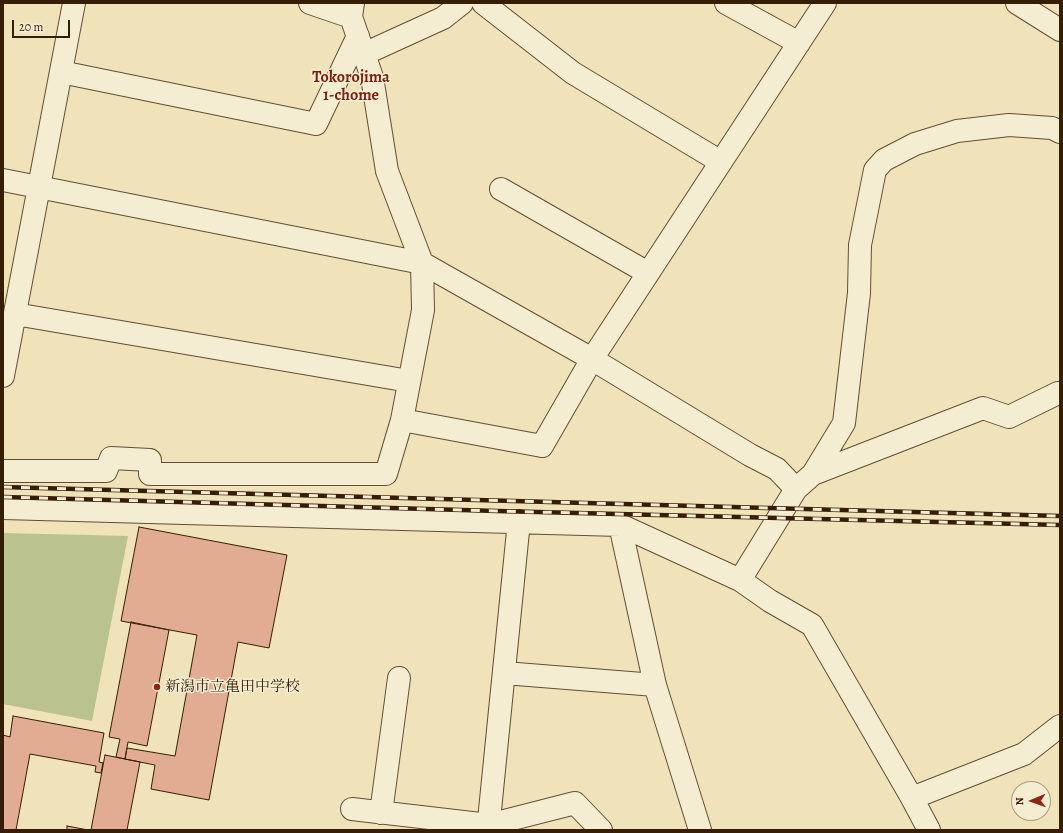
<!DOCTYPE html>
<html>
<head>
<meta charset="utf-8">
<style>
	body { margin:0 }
	#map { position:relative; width:1063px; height:833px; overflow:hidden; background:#f0e3b9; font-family:Alegreya,serif }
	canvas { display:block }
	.frame { position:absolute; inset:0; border:4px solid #361d06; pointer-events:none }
	.north { position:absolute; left:1011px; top:781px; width:40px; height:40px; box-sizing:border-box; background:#f5edd2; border:1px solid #a99a80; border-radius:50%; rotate:268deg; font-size:11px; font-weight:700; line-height:16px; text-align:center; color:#361d06 }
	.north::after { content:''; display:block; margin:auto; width:14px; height:18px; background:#8f2418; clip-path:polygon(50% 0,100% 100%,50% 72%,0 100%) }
	.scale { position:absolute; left:12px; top:20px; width:58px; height:18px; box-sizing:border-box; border:2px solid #361d06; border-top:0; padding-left:5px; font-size:12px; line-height:14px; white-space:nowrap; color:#361d06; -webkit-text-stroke:3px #f5edd2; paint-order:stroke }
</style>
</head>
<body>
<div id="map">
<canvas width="1063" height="833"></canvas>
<div class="frame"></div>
<div class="north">N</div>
<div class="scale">20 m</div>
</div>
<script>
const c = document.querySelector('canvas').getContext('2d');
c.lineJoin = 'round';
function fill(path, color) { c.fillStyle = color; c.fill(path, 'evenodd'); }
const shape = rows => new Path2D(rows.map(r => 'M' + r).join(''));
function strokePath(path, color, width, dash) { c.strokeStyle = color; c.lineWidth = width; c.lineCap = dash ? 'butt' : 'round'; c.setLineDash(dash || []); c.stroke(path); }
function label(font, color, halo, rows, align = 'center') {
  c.font = font + ' Alegreya,"Noto Serif JP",serif'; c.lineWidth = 3; c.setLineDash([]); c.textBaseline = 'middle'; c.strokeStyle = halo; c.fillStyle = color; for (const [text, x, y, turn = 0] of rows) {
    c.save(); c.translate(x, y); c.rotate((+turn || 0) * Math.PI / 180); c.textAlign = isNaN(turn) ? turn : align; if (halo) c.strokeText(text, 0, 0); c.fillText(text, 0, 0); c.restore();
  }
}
fill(shape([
	[3,533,128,536,92,721,3,704]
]), '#bac38f');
const building = shape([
	[139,527,287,555,269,648,238,642,209,800,151,789,155,765,125,759,127,748,175,756,197,635,121,621,139,527],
	[131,622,169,630,147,746,128,742,125,759,116,757,120,739,109,737,131,622],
	[13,716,104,733,99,762,103,763,101,773,95,772,96,766,30,754,16,830,3,830,3,735,10,737,13,716],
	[105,755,140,762,127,830,91,830,105,755],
	[67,826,88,830,67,830,67,826]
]);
fill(building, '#e1ac91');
strokePath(building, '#361d06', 1);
const minor = shape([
	[310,3,351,17],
	[353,3,351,17,372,77,387,171,422,263,423,310,402,420,542,446,592,359,825,3],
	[483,3,573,73,721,162],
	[726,3,799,43],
	[1017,3,1060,30],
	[364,54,443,18,462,3],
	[61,72,316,124,358,36],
	[3,180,422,263,592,359,750,455,777,469,796,489],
	[501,189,648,273],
	[15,314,409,381],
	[3,376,74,3],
	[3,471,106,471,111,458,150,460,150,474,386,474,402,420],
	[813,474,983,408,1009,417,1058,393,1060,393],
	[3,508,620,525,740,580,770,601,812,625,912,798,929,830],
	[620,525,655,685,700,830],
	[740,580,796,489,813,474,844,423,859,293,860,245,875,170,884,160,915,144,957,131,1009,125,1052,128,1060,132],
	[504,673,655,685],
	[912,798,1024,754,1060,726],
	[352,809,489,825,575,803,601,830],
	[381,813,399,678],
	[488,830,519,521]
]);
strokePath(minor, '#644e33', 24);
strokePath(minor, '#f5edd2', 22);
const rail = shape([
	[3,487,1060,516],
	[3,497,497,511,1060,525]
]);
strokePath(rail, '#361d06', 4.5);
strokePath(rail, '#f5edd2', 3, [9]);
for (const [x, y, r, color] of [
	[157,687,4,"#8f2418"]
]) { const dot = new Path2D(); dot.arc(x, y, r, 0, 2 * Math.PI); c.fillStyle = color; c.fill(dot); strokePath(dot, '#f5edd2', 1.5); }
label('15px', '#361d06', '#f5edd2', [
	["新潟市立亀田中学校",165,687]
], 'left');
label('bold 16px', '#7a1f14', '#f5edd2', [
	["Tokorojima",351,78],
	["1-chome",351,96]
]);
</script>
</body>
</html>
